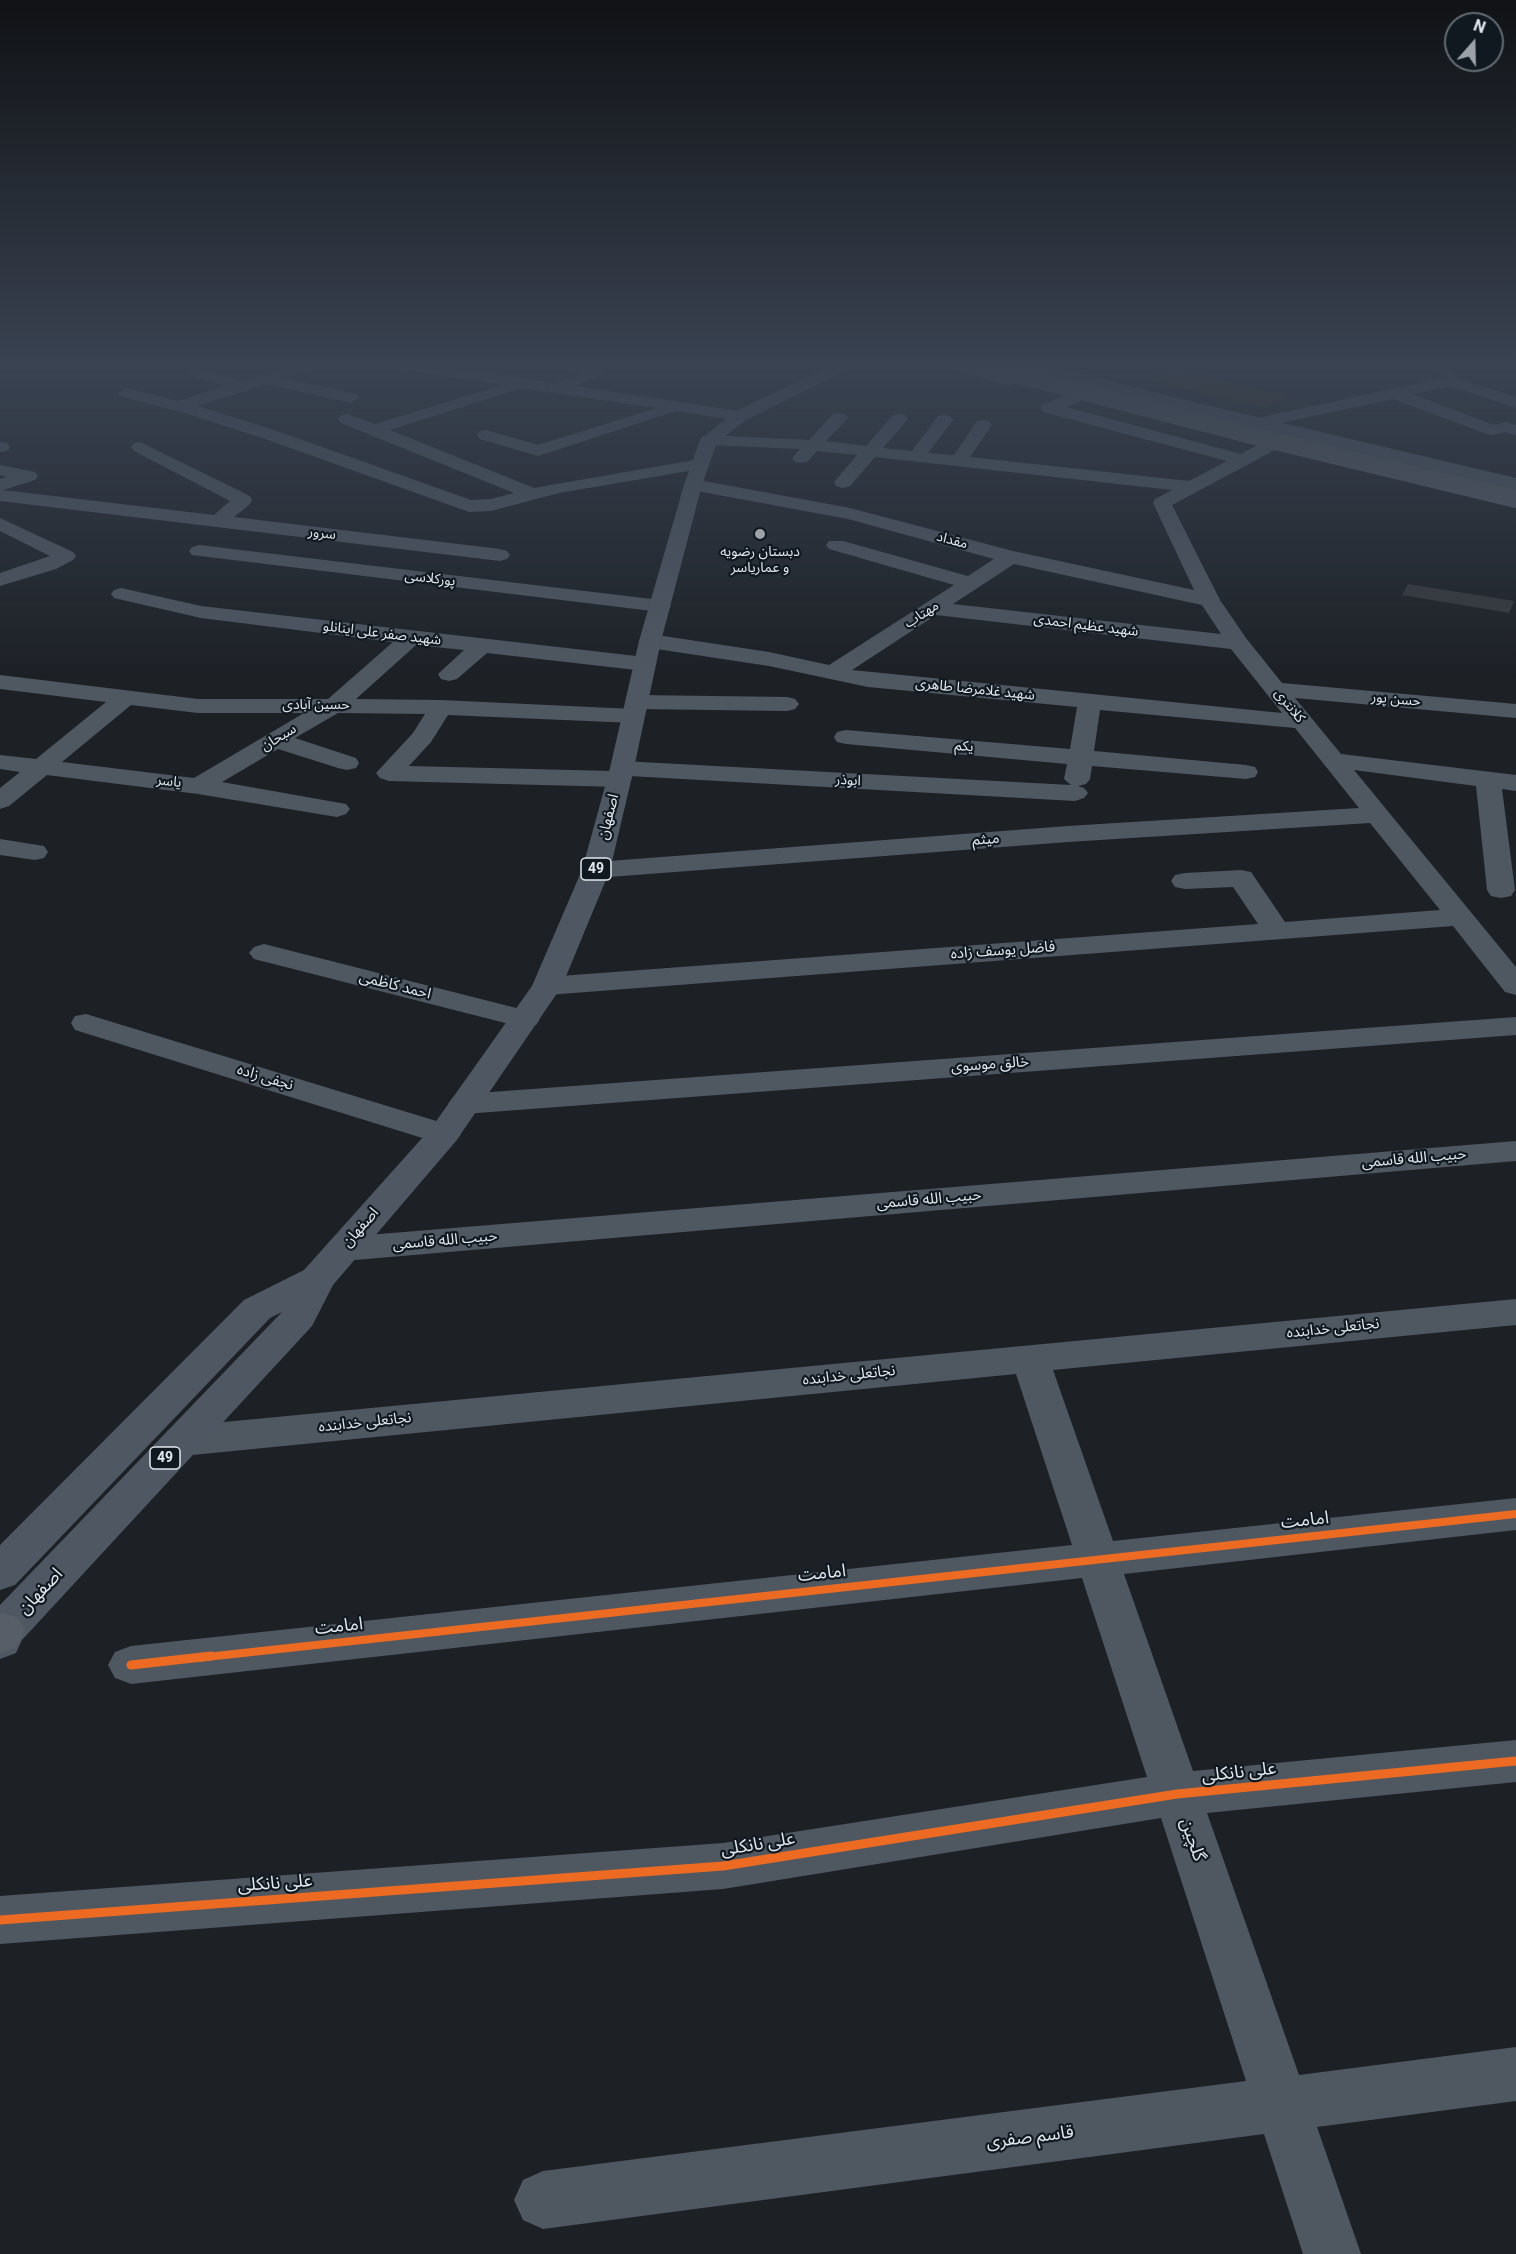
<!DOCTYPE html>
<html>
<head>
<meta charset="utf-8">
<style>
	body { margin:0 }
	#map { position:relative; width:1516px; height:2254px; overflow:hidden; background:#1d2126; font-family:Roboto,sans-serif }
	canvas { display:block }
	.north { position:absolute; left:1444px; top:12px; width:60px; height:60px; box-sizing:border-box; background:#101820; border:2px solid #646b72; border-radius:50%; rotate:20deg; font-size:16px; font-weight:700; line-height:24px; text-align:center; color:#e2e8ee }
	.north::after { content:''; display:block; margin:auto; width:21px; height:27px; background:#9da2a8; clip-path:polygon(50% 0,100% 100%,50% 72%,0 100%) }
</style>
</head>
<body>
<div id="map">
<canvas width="1516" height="2254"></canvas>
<div class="north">N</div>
</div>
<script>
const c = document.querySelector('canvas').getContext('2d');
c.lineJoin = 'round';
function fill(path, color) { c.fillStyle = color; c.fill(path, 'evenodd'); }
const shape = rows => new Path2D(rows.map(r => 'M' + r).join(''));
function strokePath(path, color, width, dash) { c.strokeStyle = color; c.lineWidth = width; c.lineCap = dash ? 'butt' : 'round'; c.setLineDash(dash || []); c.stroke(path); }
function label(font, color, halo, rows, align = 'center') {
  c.font = font + ' Roboto,"Noto Sans Arabic",sans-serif'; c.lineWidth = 4.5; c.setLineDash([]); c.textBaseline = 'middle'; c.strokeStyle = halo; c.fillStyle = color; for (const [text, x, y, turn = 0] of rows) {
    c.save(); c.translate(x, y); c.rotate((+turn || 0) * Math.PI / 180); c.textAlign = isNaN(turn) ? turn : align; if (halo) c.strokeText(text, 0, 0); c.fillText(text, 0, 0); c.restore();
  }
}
fill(shape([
	[1173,369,1290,396,1264,408,1147,379]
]), '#2f2b0a');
fill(shape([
	[1408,584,1514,601,1509,613,1402,595]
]), '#35383d');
fill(shape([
	[299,363,323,363,321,366,285,378,357,394,359,398,351,403,267,384,198,406,280,432,471,500,491,499,514,493,341,423,338,419,341,415,347,414,375,424,502,385,391,368,383,363,422,363,555,383,581,372,552,366,550,363,581,363,604,368,606,371,604,374,575,386,740,411,746,412,748,416,746,420,740,421,676,411,538,456,480,439,477,435,480,431,486,430,538,445,657,408,521,388,390,430,534,488,700,459,706,460,709,464,706,468,700,469,559,493,491,511,469,512,268,440,185,413,120,396,118,393,126,388,179,401,225,386,189,375,187,372,189,369,195,367,242,381,299,363],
	[1431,363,1447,363,1458,378,1516,397,1516,408,1451,386,1412,394,1494,425,1506,422,1516,425,1516,435,1505,432,1493,435,1487,434,1393,399,1258,428,1252,427,1249,423,1252,419,1258,418,1442,378,1431,363],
	[1074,393,1082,398,1080,402,1066,407,1241,454,1261,443,1273,443,1276,447,1273,451,1172,505,1220,600,1246,638,1282,683,1516,704,1516,718,1295,698,1341,754,1516,775,1516,791,1502,789,1515,890,1511,896,1501,898,1491,896,1487,890,1476,786,1354,770,1516,967,1516,995,1505,992,1453,926,547,995,536,992,532,986,536,980,547,977,1258,924,1233,887,1185,889,1175,887,1171,881,1175,875,1185,873,1241,870,1251,872,1285,922,1440,910,1370,823,1068,842,596,878,586,876,582,870,586,864,596,862,1068,826,1359,808,1295,728,1100,710,1094,751,1246,765,1255,767,1258,772,1255,777,1246,779,1092,766,1090,779,1086,784,1078,786,1084,788,1088,793,1084,798,1075,801,629,776,632,779,628,784,619,787,389,781,380,778,376,773,413,733,425,714,338,713,295,738,356,758,359,763,356,768,347,770,338,768,278,749,222,782,346,804,350,809,346,814,337,817,198,794,47,775,9,806,0,809,0,788,20,772,0,769,0,755,36,759,106,702,0,689,0,675,198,699,328,699,393,642,201,618,114,598,111,594,114,590,121,588,201,606,645,657,653,659,656,664,653,669,645,671,487,653,457,679,449,681,441,679,438,674,464,650,416,645,356,699,441,700,633,709,641,711,645,716,641,721,633,723,448,715,431,742,409,766,612,771,610,768,613,763,622,761,1071,785,1064,779,1067,764,846,744,837,742,834,737,837,732,846,730,1070,749,1077,707,868,687,769,666,650,648,642,646,639,641,642,636,650,634,769,652,829,665,954,585,829,549,826,545,829,541,843,541,968,576,994,559,848,519,686,489,684,485,686,481,693,479,850,508,1013,551,1194,590,1153,503,1155,499,1172,490,875,457,850,486,843,488,836,486,834,482,857,455,817,451,807,462,801,463,795,462,792,458,800,449,709,445,703,444,700,440,703,436,709,435,809,440,833,414,839,413,845,414,848,418,826,441,866,446,893,415,899,414,905,415,908,419,883,448,912,451,938,416,944,415,950,416,953,420,928,453,954,455,977,421,983,420,989,421,992,425,970,457,1189,481,1227,461,1043,412,1041,408,1043,404,1074,393],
	[1014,564,1202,605,1221,634,953,604,1014,564],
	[936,615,1231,649,1282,713,852,670,936,615],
	[131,705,198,713,304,713,194,778,62,762,131,705],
	[0,442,7,443,10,447,7,451,0,452,0,442],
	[140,442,250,496,252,500,250,504,234,517,500,549,507,551,510,555,507,559,500,561,0,501,0,479,7,477,0,475,0,465,35,472,38,476,35,480,3,490,214,515,230,501,134,451,131,447,134,443,140,442],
	[0,518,73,552,76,556,73,560,56,569,0,586,0,573,50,556,0,531,0,518],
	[199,545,660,600,668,601,671,606,668,611,660,612,192,555,189,551,192,547,199,545],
	[637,695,787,697,795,699,799,704,795,709,787,711,637,709,629,707,625,702,629,697,637,695],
	[0,839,44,846,48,852,44,858,35,860,0,855,0,839],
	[264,944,536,1013,540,1019,536,1025,525,1028,254,959,249,953,254,947,264,944],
	[86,1014,456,1127,461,1134,456,1141,444,1144,432,1141,75,1030,71,1023,75,1016,86,1014],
	[1516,1017,1516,1035,464,1114,453,1111,448,1104,453,1097,464,1094,1516,1017],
	[1516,1141,1516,1161,343,1261,330,1257,325,1249,330,1241,343,1237,1516,1141],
	[1516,1299,1516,1325,1053,1370,1113,1541,1516,1498,1516,1530,1124,1574,1193,1771,1516,1740,1516,1782,1207,1813,1299,2075,1516,2047,1516,2101,1317,2127,1361,2254,1303,2254,1264,2134,543,2229,523,2220,514,2200,523,2180,543,2171,1246,2081,1161,1818,723,1889,0,1944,0,1896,723,1843,1147,1777,1082,1578,131,1684,115,1678,108,1665,115,1652,131,1646,1072,1545,1016,1374,182,1456,168,1452,162,1441,168,1430,182,1426,1516,1299]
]), '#4f5861');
fill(shape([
	[837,363,857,363,855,366,746,420,717,442,702,485,661,641,634,768,610,870,562,986,456,1141,333,1285,312,1326,22,1640,16,1653,0,1659,0,1605,282,1312,270,1318,15,1585,0,1590,0,1545,244,1300,304,1270,432,1127,532,986,582,870,610,768,639,641,684,485,700,440,734,412,837,363],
	[935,363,961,363,1017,378,1019,381,1011,386,937,366,935,363],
	[1015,363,1041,363,1168,396,1516,478,1516,490,1159,404,1017,366,1015,363]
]), '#4f5862');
fill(shape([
	[3,1613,19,1618,25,1631,16,1648,0,1653,0,1614,3,1613]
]), '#585e67');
strokePath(shape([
	[973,363,1275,441,1516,499]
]), '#585e67', 18);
strokePath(shape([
	[197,1658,1516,1514]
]), '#ed6a23', 8);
strokePath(shape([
	[131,1665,211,1656],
	[0,1920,723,1866,1177,1794,1516,1761]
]), '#ed6a23', 9);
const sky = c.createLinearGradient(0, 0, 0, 678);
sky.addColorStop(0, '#101215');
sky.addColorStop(0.54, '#3a4352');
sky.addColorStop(1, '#3a435200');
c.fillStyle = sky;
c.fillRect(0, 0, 1516, 678);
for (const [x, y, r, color] of [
	[760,534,6,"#9da2a8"]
]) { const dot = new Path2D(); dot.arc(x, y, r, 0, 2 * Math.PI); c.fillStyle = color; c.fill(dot); strokePath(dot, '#101820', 2); }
label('14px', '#e2e8ee', '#101820', [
	["سرور",322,534,7],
	["مقداد",952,541,15],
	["پورکلاسی",430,579,7],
	["مهتاب",922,615,-33],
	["شهید عظیم احمدی",1086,626,7],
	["شهید صفر علی اینانلو",382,634,7],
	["شهید غلامرضا طاهری",975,690,6],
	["حسن پور",1396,700,5],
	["حسین آبادی",316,705],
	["کلانتری",1289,706,51],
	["سبحان",279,738,-31],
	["یکم",964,747,5],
	["ابوذر",848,781,3],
	["یاسر",169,782,7]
]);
label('14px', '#e2e8ee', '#101820', [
	["دبستان رضویه",760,552],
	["و عماریاسر",760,568]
]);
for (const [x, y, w] of [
	[596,869,30],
	[165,1458,30]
]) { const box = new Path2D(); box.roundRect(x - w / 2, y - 11, w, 22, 4.5); c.fillStyle = '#101820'; c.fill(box); strokePath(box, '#e2e8ee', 1.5); }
label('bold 14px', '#e2e8ee', null, [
	["49",596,869],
	["49",165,1458]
]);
label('15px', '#e2e8ee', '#101820', [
	["اصفهان",609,817,-76],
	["میثم",986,840,-4],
	["فاضل یوسف زاده",1003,951,-4],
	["احمد کاظمی",395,986,14],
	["خالق موسوی",990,1065,-4],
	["نجفی زاده",265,1078,17],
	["حبیب الله قاسمی",1414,1159,-5],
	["حبیب الله قاسمی",929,1200,-5],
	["اصفهان",361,1228,-49],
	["حبیب الله قاسمی",445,1241,-5],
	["نجاتعلی خدابنده",1333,1329,-6],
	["نجاتعلی خدابنده",849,1376,-6],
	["نجاتعلی خدابنده",365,1423,-6]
]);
label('18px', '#e2e8ee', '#101820', [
	["امامت",1305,1521,-6],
	["امامت",822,1574,-6],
	["اصفهان",41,1592,-47],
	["امامت",339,1627,-6],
	["علی نانکلی",1239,1773,-6],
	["گلچین",1192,1840,71],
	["علی نانکلی",758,1845,-9],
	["علی نانکلی",275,1884,-4],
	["قاسم صفری",1030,2138,-7]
]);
</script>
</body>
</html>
